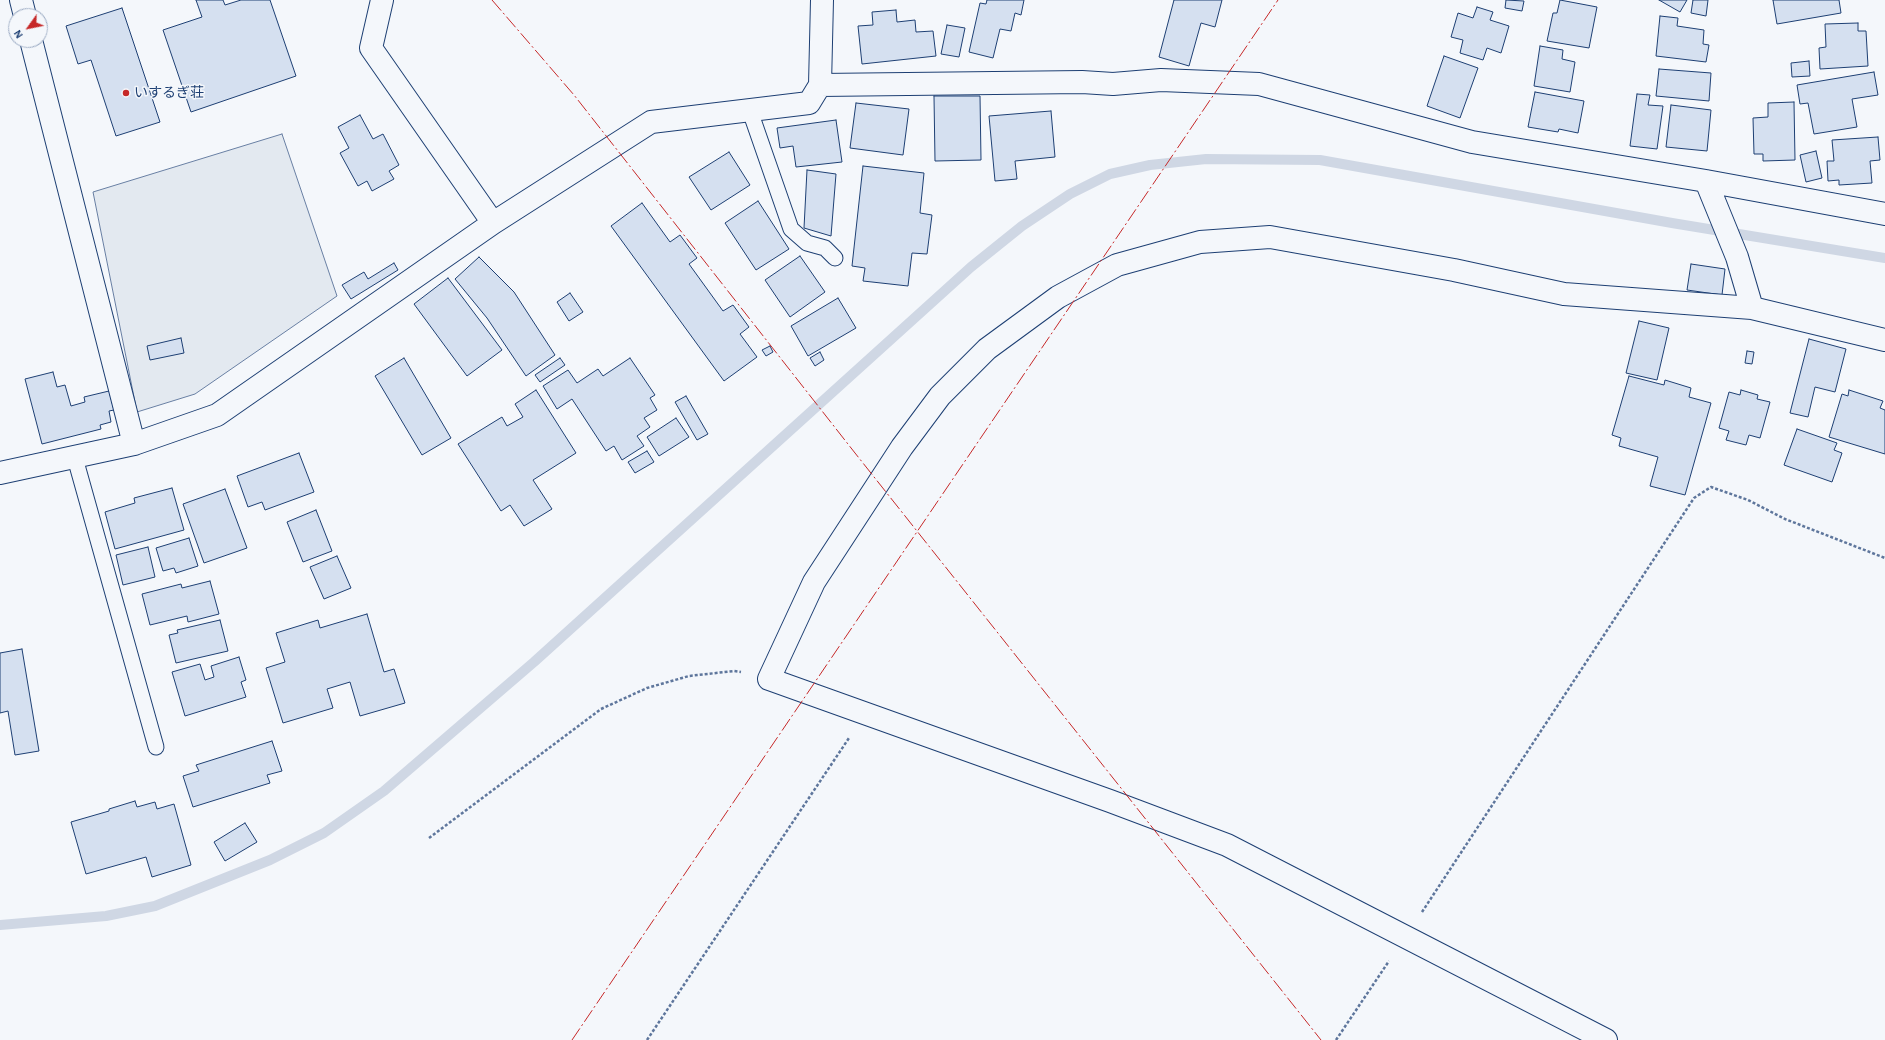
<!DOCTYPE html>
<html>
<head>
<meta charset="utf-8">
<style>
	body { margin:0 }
	#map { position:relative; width:1885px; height:1040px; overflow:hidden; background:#f4f7fb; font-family:"Alegreya Sans",sans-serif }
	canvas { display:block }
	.north { position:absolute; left:8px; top:8px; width:40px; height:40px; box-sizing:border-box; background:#f4f7fb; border:1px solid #9eadc5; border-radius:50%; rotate:237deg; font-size:11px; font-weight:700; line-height:16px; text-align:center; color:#1d3f73 }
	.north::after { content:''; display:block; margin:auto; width:14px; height:18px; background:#c62828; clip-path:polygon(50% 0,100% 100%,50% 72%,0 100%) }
</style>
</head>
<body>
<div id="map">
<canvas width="1885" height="1040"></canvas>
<div class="north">N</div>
</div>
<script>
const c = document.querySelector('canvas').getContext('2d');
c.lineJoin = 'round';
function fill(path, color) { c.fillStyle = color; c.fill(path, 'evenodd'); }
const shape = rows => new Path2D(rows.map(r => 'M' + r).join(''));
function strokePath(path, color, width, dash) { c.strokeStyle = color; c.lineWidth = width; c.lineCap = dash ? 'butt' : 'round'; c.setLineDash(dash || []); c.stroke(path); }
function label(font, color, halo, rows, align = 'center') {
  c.font = font + ' "Alegreya Sans","Noto Sans JP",sans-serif'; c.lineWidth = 3; c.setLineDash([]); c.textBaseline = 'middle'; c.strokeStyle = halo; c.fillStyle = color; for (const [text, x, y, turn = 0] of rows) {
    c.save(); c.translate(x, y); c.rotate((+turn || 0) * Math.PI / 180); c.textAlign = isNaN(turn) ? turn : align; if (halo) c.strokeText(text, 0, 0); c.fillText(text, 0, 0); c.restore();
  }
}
const green = shape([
	[282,134,337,296,195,394,137,412,93,192,282,134]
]);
fill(green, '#e3e9f0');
strokePath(green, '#687fa3', 1);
strokePath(shape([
	[0,925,106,916,155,906,270,860,324,833,384,791,534,662,971,267,1022,226,1070,194,1110,174,1150,165,1206,159,1320,160,1672,223,1885,258]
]), '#cfd7e4', 10);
const building = shape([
	[196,0,223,0,225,5,241,0,270,0,296,76,191,112,163,30,202,17,196,0],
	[987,0,1024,0,1021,15,1015,13,1011,31,1000,29,993,58,969,52,980,3,986,4,987,0],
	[1174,0,1222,0,1215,27,1201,23,1189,66,1159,57,1174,0],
	[1506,0,1524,1,1522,11,1505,8,1506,0],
	[1560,0,1597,7,1589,48,1547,41,1553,13,1557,13,1560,0],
	[1659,0,1687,0,1680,12,1659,0],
	[1693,0,1708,0,1706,16,1691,13,1693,0],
	[1773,0,1839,0,1841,13,1777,24,1773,0],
	[1477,7,1493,12,1490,20,1509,26,1501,53,1487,48,1483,60,1460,53,1463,40,1451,37,1458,13,1473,18,1477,7],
	[122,8,160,122,116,136,91,60,78,64,66,26,122,8],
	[896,10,897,22,915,20,916,32,933,31,936,56,862,64,858,26,873,25,872,12,896,10],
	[1660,16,1678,18,1677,26,1704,30,1703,44,1709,45,1706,62,1656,56,1660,16],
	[1858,23,1858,31,1866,31,1868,66,1820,69,1819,48,1826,47,1825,24,1858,23],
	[947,25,965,28,959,57,941,54,947,25],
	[1540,46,1563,50,1562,59,1575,62,1570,92,1534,86,1540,46],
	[1444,56,1478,68,1460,118,1427,106,1444,56],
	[1809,61,1810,76,1792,77,1791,63,1809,61],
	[1659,69,1711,73,1709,101,1656,96,1659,69],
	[1874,72,1878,95,1852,99,1857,127,1814,134,1808,103,1800,104,1797,85,1874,72],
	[1535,92,1584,101,1578,133,1559,129,1558,132,1528,127,1535,92],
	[1637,94,1650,95,1648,105,1663,106,1657,149,1630,146,1637,94],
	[934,96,980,96,981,160,935,161,934,96],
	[1794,102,1795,160,1763,161,1763,154,1754,154,1753,118,1768,117,1768,103,1794,102],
	[856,103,909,109,903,155,850,148,856,103],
	[1671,105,1711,110,1707,151,1666,147,1671,105],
	[1051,111,1055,157,1015,161,1017,179,995,181,989,116,1051,111],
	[360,115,373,139,383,134,399,165,389,171,394,179,372,191,367,181,358,186,340,153,349,148,338,127,360,115],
	[836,120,842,162,796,167,793,146,780,148,777,128,836,120],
	[1878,137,1880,160,1870,161,1872,183,1839,185,1839,180,1828,181,1827,161,1834,161,1832,140,1878,137],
	[1816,151,1822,178,1806,182,1800,155,1816,151],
	[729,152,750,185,711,210,689,177,729,152],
	[863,166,924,173,920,213,932,215,927,254,912,253,908,286,863,281,865,268,852,266,863,166],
	[807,170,836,174,831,236,804,228,807,170],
	[758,201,789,249,756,270,725,223,758,201],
	[642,203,670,242,680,235,697,258,689,264,723,311,733,305,749,327,740,334,757,357,724,381,611,226,642,203],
	[800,256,825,292,790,317,765,280,800,256],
	[479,257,514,292,555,355,526,376,487,318,455,279,479,257],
	[394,263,398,270,351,299,342,285,364,272,368,279,394,263],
	[1691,264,1725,269,1722,295,1687,290,1691,264],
	[448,278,502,350,467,376,414,304,448,278],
	[570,293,583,312,569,321,557,302,570,293],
	[838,298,856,328,808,356,791,326,838,298],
	[1639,321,1669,328,1657,380,1626,373,1639,321],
	[181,338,184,353,150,360,147,346,181,338],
	[1809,339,1846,349,1835,392,1815,387,1808,417,1790,413,1809,339],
	[770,346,773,352,766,356,762,350,770,346],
	[1747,351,1754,352,1752,364,1745,363,1747,351],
	[820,352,824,360,815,366,810,358,820,352],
	[404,358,451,438,422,455,375,376,404,358],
	[560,358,565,365,540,382,535,375,560,358],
	[630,358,655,395,650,398,657,410,644,418,650,427,637,436,644,446,622,460,614,446,606,451,572,399,557,409,543,386,568,370,577,383,598,369,603,376,630,358],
	[53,372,57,387,65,385,71,406,85,402,84,397,109,391,114,410,109,411,111,422,100,425,101,429,42,444,25,379,53,372],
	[1629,376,1664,385,1665,380,1691,388,1689,397,1711,403,1685,495,1650,486,1658,457,1619,446,1621,438,1612,435,1629,376],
	[536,390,576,453,533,480,552,509,524,526,510,505,501,511,458,444,502,417,507,426,523,417,515,404,536,390],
	[1741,390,1758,395,1757,399,1770,402,1760,438,1749,435,1746,445,1726,440,1729,431,1719,428,1729,392,1740,395,1741,390],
	[1849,390,1883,401,1880,408,1885,410,1885,454,1829,437,1842,394,1848,396,1849,390],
	[686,396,708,434,697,440,675,402,686,396],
	[676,418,689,437,659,456,647,437,676,418],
	[1797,429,1837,443,1834,450,1842,453,1832,482,1784,465,1797,429],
	[647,451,654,462,635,473,628,462,647,451],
	[299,453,314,492,265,510,262,502,248,507,237,476,299,453],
	[172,488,184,530,115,549,105,512,135,503,134,498,172,488],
	[225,489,247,548,204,563,183,504,225,489],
	[316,510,332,551,303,562,287,522,316,510],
	[189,538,198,566,176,573,174,568,163,571,156,548,189,538],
	[148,547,155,577,123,585,116,555,148,547],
	[337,556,351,588,324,599,310,567,337,556],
	[210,581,219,614,188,622,187,616,150,625,142,594,181,584,182,588,210,581],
	[367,614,384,672,394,669,405,703,360,716,350,682,327,689,333,708,283,723,266,668,285,662,276,633,318,620,320,628,367,614],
	[220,620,228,651,176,663,169,635,178,633,177,630,220,620],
	[22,649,39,751,15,755,8,711,0,713,0,653,22,649],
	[239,657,246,680,241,682,246,697,185,716,172,672,200,664,205,680,214,677,211,666,239,657],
	[272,741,282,771,267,775,270,783,193,807,183,776,199,771,196,765,272,741],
	[135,801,137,807,155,802,157,809,174,804,191,865,152,877,146,857,86,874,71,822,109,811,109,809,135,801],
	[245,823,257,842,225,861,214,842,245,823]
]);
fill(building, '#d5e0f0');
strokePath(building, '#1d3f73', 1);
const service = shape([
	[750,111,791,229,807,243,825,248,835,258],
	[75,458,156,747]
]);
const minor = shape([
	[21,0,25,16],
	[382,0,371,48,493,223],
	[31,40,134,444],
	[820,85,1082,82,1113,84,1161,80,1259,84,1472,142,1706,181,1885,214],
	[1706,181,1737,257,1752,308],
	[0,473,134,444,217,415,493,223,651,122,809,103,820,85,822,0],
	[1606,1040,1227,845,1110,801,769,679,814,582,902,447,940,396,987,349,1058,297,1117,265,1200,242,1270,237,1454,270,1564,294,1752,308,1885,340]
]);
strokePath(service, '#1d3f73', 17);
strokePath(minor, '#1d3f73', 24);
strokePath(shape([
	[429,838,601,709,647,688,689,676,734,671,741,672],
	[1422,912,1694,498,1711,487,1748,500,1785,519,1885,558],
	[647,1040,849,738],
	[1336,1040,1389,961]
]), '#5e769c', 2.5, [3, 2]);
strokePath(service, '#f4f7fb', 15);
strokePath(minor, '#f4f7fb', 22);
strokePath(shape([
	[492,0,574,95,855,453,1321,1040],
	[572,1040,1278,0]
]), '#c62828', 1, [14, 3, 2, 3]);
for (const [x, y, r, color] of [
	[126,93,4,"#c62828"]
]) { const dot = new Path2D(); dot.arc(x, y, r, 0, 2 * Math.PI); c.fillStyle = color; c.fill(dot); strokePath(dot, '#f4f7fb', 1.5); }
label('14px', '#1d3f73', '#f4f7fb', [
	["いするぎ荘",134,93]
], 'left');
</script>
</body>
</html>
